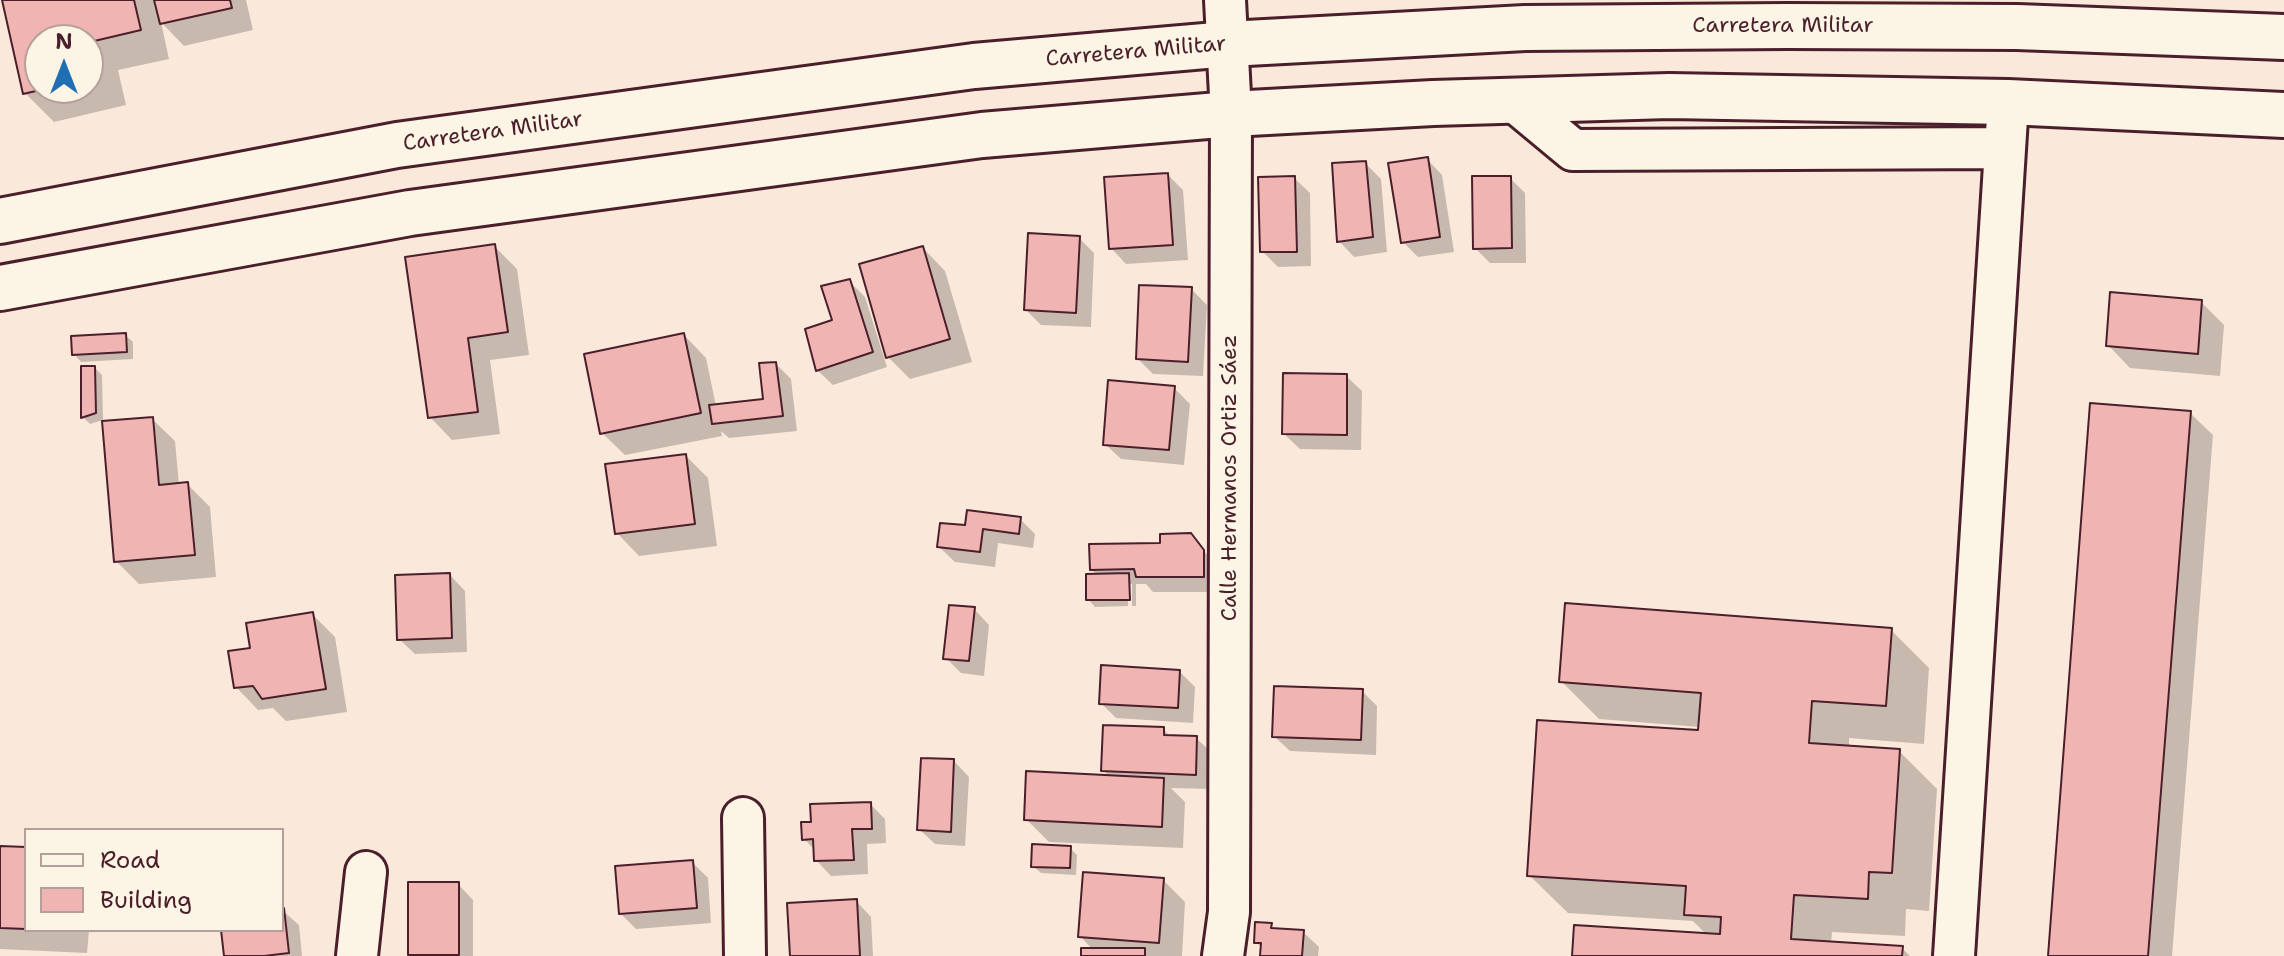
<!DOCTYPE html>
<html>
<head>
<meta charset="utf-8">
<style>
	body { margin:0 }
	#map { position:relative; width:2284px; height:956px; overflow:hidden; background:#fae8db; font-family:"Shantell Sans",sans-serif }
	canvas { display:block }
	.legend { position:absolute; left:24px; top:828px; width:260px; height:104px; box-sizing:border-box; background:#fcf5e5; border:2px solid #b59f9b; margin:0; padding:10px 14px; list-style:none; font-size:24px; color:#4a1f2b }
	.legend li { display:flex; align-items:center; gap:16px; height:40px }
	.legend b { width:40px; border:2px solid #b59f9b }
	.north { position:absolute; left:24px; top:24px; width:80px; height:80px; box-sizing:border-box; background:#fcf5e5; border:2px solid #b59f9b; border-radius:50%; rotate:0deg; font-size:22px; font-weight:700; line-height:32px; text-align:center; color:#4a1f2b }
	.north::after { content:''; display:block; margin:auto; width:28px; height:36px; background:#1f6fb2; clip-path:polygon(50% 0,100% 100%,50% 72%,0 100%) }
</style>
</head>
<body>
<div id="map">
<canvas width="2284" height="956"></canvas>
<ul class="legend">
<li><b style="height:10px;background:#fcf5e5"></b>Road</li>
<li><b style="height:22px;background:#f0b5b3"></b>Building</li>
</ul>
<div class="north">N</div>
</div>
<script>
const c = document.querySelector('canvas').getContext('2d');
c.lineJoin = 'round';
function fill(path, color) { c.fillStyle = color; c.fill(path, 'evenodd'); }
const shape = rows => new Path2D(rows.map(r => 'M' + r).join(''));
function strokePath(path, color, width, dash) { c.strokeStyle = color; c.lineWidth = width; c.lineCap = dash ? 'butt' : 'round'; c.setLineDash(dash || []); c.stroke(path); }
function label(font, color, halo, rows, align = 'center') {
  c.font = font + ' "Shantell Sans",sans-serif'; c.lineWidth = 6; c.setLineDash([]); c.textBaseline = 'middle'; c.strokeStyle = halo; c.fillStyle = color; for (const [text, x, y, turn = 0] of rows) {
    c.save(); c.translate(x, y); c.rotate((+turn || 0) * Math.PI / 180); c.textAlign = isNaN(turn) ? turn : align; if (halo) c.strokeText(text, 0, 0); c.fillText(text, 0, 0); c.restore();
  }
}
fill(shape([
	[4,0,246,0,253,30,184,46,161,22,169,59,118,70,126,105,54,122,25,93],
	[40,40,88,40,88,88,40,88],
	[1427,159,1442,175,1454,252,1418,257,1403,242],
	[1365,163,1381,179,1387,252,1354,257,1339,241],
	[1168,175,1183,190,1188,260,1126,264,1111,248],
	[1294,178,1310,193,1311,266,1278,267,1262,251],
	[1510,178,1525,193,1526,263,1490,263,1475,248],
	[1079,238,1094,253,1091,327,1041,325,1026,310],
	[494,246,517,269,529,355,490,360,500,434,452,440,430,417],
	[923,248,945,271,972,362,910,379,888,357],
	[849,281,865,297,887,367,833,385,817,370],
	[1191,289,1207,305,1203,376,1153,374,1138,359],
	[2201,302,2224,325,2220,376,2130,368,2108,345],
	[125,335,133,342,133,359,81,362,74,354],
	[684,335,706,358,716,406,765,400,776,364,791,379,797,431,729,438,721,431,722,436,625,455,602,433],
	[95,368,102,375,103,420,90,424,83,417],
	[1346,376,1362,391,1361,450,1300,449,1284,434],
	[1174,388,1190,404,1184,465,1121,459,1105,444],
	[2190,413,2213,435,2172,956,2050,956],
	[152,419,175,441,179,485,187,484,210,507,216,577,139,584,116,561],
	[686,456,708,478,717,546,639,556,617,533],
	[1020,519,1035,534,1033,548,998,543,995,567,955,562,939,547,967,527],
	[1190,535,1218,567,1218,592,1153,592,1146,584,1136,584,1136,606,1132,606,1132,584,1128,584,1128,606,1095,607,1088,599,1098,576,1092,570],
	[450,575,465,591,467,652,415,654,399,639],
	[974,609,989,625,984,676,961,673,946,658],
	[312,614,335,637,347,712,286,721,273,708,258,710,236,687,252,649],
	[1891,630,1929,668,1924,744,1849,738,1849,748,1899,751,1937,789,1929,911,1906,909,1905,936,1832,932,1831,944,1902,948,1910,956,1574,956,1707,935,1693,921,1568,913,1529,875,1700,732,1700,727,1599,719,1561,681],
	[1180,672,1195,687,1193,723,1116,718,1101,703],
	[1362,691,1377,706,1376,755,1290,751,1274,736],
	[1163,729,1171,737,1196,738,1212,753,1210,789,1171,788,1185,802,1183,848,1049,842,1026,819,1110,777,1103,770],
	[954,761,969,777,965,846,935,844,919,829],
	[870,804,885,819,886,843,867,844,868,874,831,876,816,860,815,850,804,839,813,823],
	[0,848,26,849,26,930,89,930,87,953,0,949],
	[1070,848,1077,855,1076,875,1041,873,1033,866],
	[692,862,708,878,711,923,636,929,620,913],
	[1163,880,1185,902,1182,956,1083,956,1093,950,1080,936],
	[458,884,473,900,473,956,412,956,410,954],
	[856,901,871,917,873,956,792,956],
	[282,910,299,925,302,956,226,956,223,930,282,930],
	[1271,925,1277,931,1303,932,1319,947,1318,956,1262,956,1263,949,1256,942]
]), '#0003');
const building = shape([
	[2,0,134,0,141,30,90,42,98,77,88,79,88,40,40,40,40,88,49,88,23,94,2,0],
	[154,0,230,0,232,8,160,24,154,0],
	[1428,157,1440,237,1401,243,1388,163,1428,157],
	[1366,161,1373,237,1337,242,1332,163,1366,161],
	[1168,173,1173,245,1109,249,1104,177,1168,173],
	[1295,176,1297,252,1260,252,1258,177,1295,176],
	[1472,176,1511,176,1512,248,1473,249,1472,176],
	[1028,233,1080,236,1076,313,1024,310,1028,233],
	[495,244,508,332,468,338,478,412,428,418,405,257,495,244],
	[923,246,950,339,886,358,859,264,923,246],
	[850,279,873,352,816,371,805,329,832,320,821,286,850,279],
	[1139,285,1192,287,1188,362,1136,359,1139,285],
	[2110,292,2202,300,2198,354,2106,346,2110,292],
	[126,333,127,352,72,355,71,336,126,333],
	[684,333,701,413,600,434,584,354,684,333],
	[776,362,783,416,712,424,709,405,763,399,759,363,776,362],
	[81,366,95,366,96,413,81,418,81,366],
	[1283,373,1347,374,1347,435,1282,434,1283,373],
	[1108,380,1175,386,1169,450,1103,445,1108,380],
	[2090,403,2191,411,2148,956,2048,956,2090,403],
	[153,417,159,485,188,482,195,555,114,562,102,421,153,417],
	[686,454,695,524,615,534,605,464,686,454],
	[967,510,1021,517,1019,534,983,529,980,552,937,547,940,523,965,525,967,510],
	[1191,533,1204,550,1204,577,1136,577,1134,569,1090,570,1089,544,1160,543,1160,534,1191,533],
	[450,573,452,638,397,640,395,575,450,573],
	[1129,573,1130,600,1086,600,1086,574,1129,573],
	[1565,603,1892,628,1886,706,1812,701,1809,743,1900,749,1892,873,1869,872,1868,899,1794,895,1791,939,1903,946,1902,956,1572,956,1574,925,1720,934,1721,917,1684,915,1686,886,1527,876,1537,720,1698,730,1701,693,1559,682,1565,603],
	[949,605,975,607,969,661,943,659,949,605],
	[313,612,326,689,262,699,253,686,234,688,228,651,250,648,246,623,313,612],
	[1101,665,1180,670,1178,708,1099,704,1101,665],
	[1274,686,1363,689,1361,740,1272,737,1274,686],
	[1103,725,1164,727,1164,735,1197,736,1196,775,1101,771,1103,725],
	[921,758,954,759,951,832,917,830,921,758],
	[1026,771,1164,778,1162,827,1024,820,1026,771],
	[871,802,872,829,852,829,854,860,814,861,813,839,802,840,801,822,811,822,810,804,871,802],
	[1032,844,1071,846,1070,868,1031,867,1032,844],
	[0,846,26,847,26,929,0,928,0,846],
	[693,860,697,908,619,914,615,866,693,860],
	[1083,872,1164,878,1159,943,1078,937,1083,872],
	[408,882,459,882,459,955,408,955,408,882],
	[857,899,860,956,790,956,787,903,857,899],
	[282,908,284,908,289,953,264,956,224,956,221,930,282,930,282,908],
	[1255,922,1272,923,1271,928,1304,930,1302,956,1260,956,1261,943,1254,943,1255,922],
	[1081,948,1145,948,1145,956,1081,956,1081,948]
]);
fill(building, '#f0b5b3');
strokePath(building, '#4a1f2b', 2);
const street = shape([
	[1514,101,1573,150,2005,148],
	[743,818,745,956],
	[357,956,366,872],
	[1223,956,1229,912,1231,114,1225,0],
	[1954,956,2008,102]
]);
const secondary = shape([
	[0,221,397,145,974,66,1228,44,1525,28,1787,26,2017,27,2284,37],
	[0,288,410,213,982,135,1231,114,1433,103,1669,96,2008,102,2284,115]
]);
strokePath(street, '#4a1f2b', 46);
strokePath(secondary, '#4a1f2b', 50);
strokePath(street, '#fcf5e5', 40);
strokePath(secondary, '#fcf5e5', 44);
label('22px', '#4a1f2b', '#fcf5e5', [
	["Carretera Militar",1783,26],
	["Carretera Militar",1136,52,-5],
	["Carretera Militar",493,132,-8],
	["Calle Hermanos Ortiz Sáez",1230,478,-90]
]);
</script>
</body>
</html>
